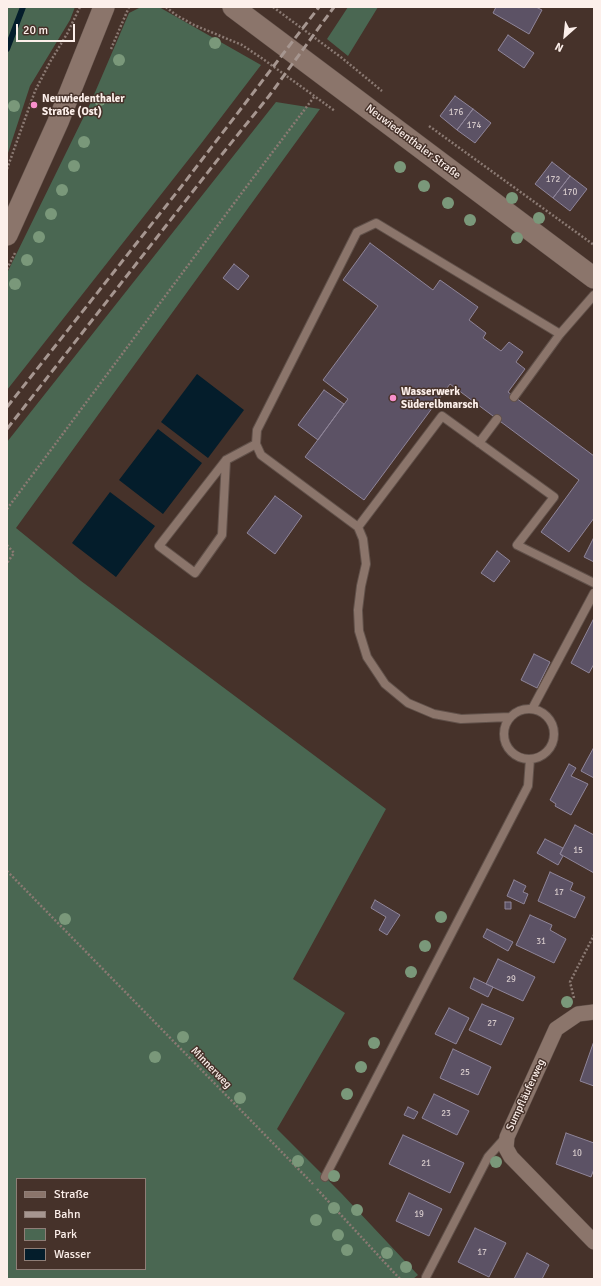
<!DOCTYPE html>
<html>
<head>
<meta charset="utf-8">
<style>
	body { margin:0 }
	#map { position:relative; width:601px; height:1286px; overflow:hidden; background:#46322a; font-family:Signika,sans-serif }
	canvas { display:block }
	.frame { position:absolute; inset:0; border:8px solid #fcefea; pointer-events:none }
	.legend { position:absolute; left:16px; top:1178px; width:130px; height:92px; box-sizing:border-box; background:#46322a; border:1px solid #8f7e77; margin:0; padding:5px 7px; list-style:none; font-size:12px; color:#fcefea }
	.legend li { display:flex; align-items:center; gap:8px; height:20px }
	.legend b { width:20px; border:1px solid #8f7e77 }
	.north { position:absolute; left:545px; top:16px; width:40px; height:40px; -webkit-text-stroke:3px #46322a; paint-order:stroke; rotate:207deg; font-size:11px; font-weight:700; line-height:16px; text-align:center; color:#fcefea }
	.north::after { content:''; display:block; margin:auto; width:14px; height:18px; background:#fcefea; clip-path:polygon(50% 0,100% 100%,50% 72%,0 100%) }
	.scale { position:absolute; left:16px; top:24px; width:59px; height:18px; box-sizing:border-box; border:2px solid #fcefea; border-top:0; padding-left:5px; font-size:12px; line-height:14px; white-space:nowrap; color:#fcefea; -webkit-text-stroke:3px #46322a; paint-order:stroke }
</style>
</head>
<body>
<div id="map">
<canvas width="601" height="1286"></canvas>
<div class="frame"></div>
<ul class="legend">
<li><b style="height:5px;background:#8b756b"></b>Straße</li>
<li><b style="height:5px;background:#a69690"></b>Bahn</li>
<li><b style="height:11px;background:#4a6752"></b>Park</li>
<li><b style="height:11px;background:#041d2b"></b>Wasser</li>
</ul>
<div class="north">N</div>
<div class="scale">20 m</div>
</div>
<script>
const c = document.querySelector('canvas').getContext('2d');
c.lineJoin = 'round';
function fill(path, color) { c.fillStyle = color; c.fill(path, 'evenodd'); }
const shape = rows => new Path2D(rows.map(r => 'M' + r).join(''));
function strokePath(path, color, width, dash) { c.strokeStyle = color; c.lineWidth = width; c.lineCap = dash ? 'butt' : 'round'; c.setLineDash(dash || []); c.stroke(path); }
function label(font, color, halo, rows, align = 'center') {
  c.font = font + ' Signika,sans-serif'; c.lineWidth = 3; c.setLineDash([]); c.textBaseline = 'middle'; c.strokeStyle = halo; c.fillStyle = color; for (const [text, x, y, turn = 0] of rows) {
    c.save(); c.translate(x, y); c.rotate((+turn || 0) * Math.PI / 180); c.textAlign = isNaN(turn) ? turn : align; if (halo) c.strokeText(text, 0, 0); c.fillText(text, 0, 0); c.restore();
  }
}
fill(shape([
	[7,7,75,7,70,20,30,86,7,156],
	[141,7,159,7,261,65,200,145,7,390,7,273,90,104,129,13],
	[348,7,378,7,348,56,327,39],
	[276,102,320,109,16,528,81,581,386,809,293,979,345,1013,277,1129,342,1194,418,1275,413,1279,7,1279,7,442],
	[17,1179,145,1179,145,1269,17,1269]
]), '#4a6752');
fill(shape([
	[197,374,244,410,208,458,161,422],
	[158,429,202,463,163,514,119,480],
	[110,492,155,526,116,577,72,543]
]), '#041d2b');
strokePath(shape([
	[7,49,23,7]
]), '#041d2b', 6);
const building = shape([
	[496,7,536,7,542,10,529,34,493,13,496,7],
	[508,35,534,53,524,68,498,50,508,35],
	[455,96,473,109,457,130,440,116,455,96],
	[473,109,491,123,475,143,457,130,473,109],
	[552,162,570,176,553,198,535,184,552,162],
	[570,176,587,189,570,211,553,198,570,176],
	[370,243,433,290,440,280,478,307,469,320,486,333,483,338,501,351,509,342,523,352,516,362,525,369,508,392,594,456,594,518,569,552,541,532,579,480,450,384,364,500,305,457,348,399,323,380,378,306,343,280,370,243],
	[234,264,249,276,238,290,223,278,234,264],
	[324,390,344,404,318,440,298,425,324,390],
	[275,496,302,516,275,554,247,533,275,496],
	[594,537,594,562,584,557,594,537],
	[497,551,510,561,494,582,481,573,497,551],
	[594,618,594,664,589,673,571,663,594,618],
	[534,654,550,662,537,688,521,680,534,654],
	[594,747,594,778,581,771,594,747],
	[569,764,576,768,571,776,588,784,571,815,555,806,556,804,550,800,569,764],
	[575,825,594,835,594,873,560,854,575,825],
	[545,839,563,848,560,854,563,856,558,865,537,853,545,839],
	[550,872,573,883,570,890,585,897,575,918,538,901,550,872],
	[514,880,526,886,523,892,528,894,524,904,507,896,514,880],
	[375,900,400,915,387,935,379,930,386,917,371,908,375,900],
	[505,902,511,902,511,909,505,909,505,902],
	[530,915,552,925,550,930,566,939,554,963,516,945,530,915],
	[487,929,513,942,508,951,483,937,487,929],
	[498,959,535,977,523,1001,486,984,498,959],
	[474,978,493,987,488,997,470,988,474,978],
	[482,1004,514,1018,501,1045,469,1030,482,1004],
	[449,1008,469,1018,456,1044,435,1034,449,1008],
	[594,1041,594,1086,580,1081,594,1041],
	[453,1049,491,1067,478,1095,440,1078,453,1049],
	[434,1094,469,1111,457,1135,422,1118,434,1094],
	[408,1107,418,1112,414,1119,404,1115,408,1107],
	[566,1133,594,1143,594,1169,591,1177,556,1164,566,1133],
	[403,1135,464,1163,450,1193,389,1164,403,1135],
	[409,1193,442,1209,429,1236,396,1221,409,1193],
	[475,1228,506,1243,489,1277,458,1262,475,1228],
	[527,1253,549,1265,542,1279,514,1279,527,1253]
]);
fill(building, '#5c5265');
strokePath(building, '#8f8599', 1);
const lane = shape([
	[594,295,560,334,376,223,357,232,257,430,256,444,261,455,358,527,442,416,554,497,517,545,594,583],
	[514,397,560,334],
	[479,443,497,419],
	[226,460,222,535,195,573,159,546,226,460,256,444],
	[358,527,363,539,366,564,361,586,358,610,359,631,367,657,385,684,408,703,434,714,461,719,510,717],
	[532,709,594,593],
	'504 734a25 25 0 1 1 50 0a25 25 0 1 1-50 0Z',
	[325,1177,528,786,530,759],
	[426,1277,488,1157,505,1138]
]);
const street = shape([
	[594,1012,578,1014,556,1029,507,1137,506,1148,511,1157,594,1242]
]);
const secondary = shape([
	[233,7,594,278],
	[7,235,58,122,104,7]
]);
strokePath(lane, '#61514a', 10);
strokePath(street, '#61514a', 16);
strokePath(secondary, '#61514a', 22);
strokePath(shape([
	[166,7,176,15,194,25,242,45,263,59,335,111],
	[273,7,342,58,382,91],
	[111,49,129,7],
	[429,126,594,245],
	[7,169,35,91,50,62,67,34,80,7],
	[7,269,15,253],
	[7,509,244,190,314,97],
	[7,545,14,553,7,563],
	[7,871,313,1184],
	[574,998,570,982,594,935],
	[317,1189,400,1279]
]), '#8b7a73', 2.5, [2, 2]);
strokePath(lane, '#8b756b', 8);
strokePath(street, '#8b756b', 15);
strokePath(secondary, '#8b756b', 21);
strokePath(shape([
	[7,407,181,187,319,7],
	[7,429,219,158,269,96,334,7]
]), '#a69690', 3, [8, 4]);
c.fillStyle = '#7a987a';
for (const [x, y] of [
	[215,43],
	[119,60],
	[100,100],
	[14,106],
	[84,142],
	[74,166],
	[400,167],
	[424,186],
	[62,190],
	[512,198],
	[448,203],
	[51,214],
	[539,218],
	[470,220],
	[39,237],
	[517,238],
	[27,260],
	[15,284],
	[441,917],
	[65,919],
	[425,946],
	[411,972],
	[567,1002],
	[183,1037],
	[374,1043],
	[155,1057],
	[361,1067],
	[347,1094],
	[240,1098],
	[298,1161],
	[496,1162],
	[334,1176],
	[334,1208],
	[357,1210],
	[316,1220],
	[338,1235],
	[347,1250],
	[387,1253],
	[406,1267]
]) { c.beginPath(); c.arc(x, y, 6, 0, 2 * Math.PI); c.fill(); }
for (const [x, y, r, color] of [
	[34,105,4,"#f890cc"],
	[393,398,4,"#f890cc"]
]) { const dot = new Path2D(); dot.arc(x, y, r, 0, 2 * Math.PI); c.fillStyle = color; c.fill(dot); strokePath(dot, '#46322a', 1.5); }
label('9px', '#d4c8c9', null, [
	["176",456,113],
	["174",474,126],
	["172",553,180],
	["170",570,193],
	["15",578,851],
	["17",559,893],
	["31",541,942],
	["29",511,980],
	["27",492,1024],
	["25",465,1073],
	["23",446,1114],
	["10",577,1154],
	["21",426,1164],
	["19",419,1215],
	["17",482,1253]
]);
label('bold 11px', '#fcefea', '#46322a', [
	["Neuwiedenthaler",42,99],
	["Straße (Ost)",42,112],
	["Wasserwerk",401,392],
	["Süderelbmarsch",401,405]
], 'left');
label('11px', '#fcefea', '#46322a', [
	["Neuwiedenthaler Straße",413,142,37],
	["Minnerweg",211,1068,46],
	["Sumpfläuferweg",526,1095,-65]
]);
</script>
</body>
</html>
